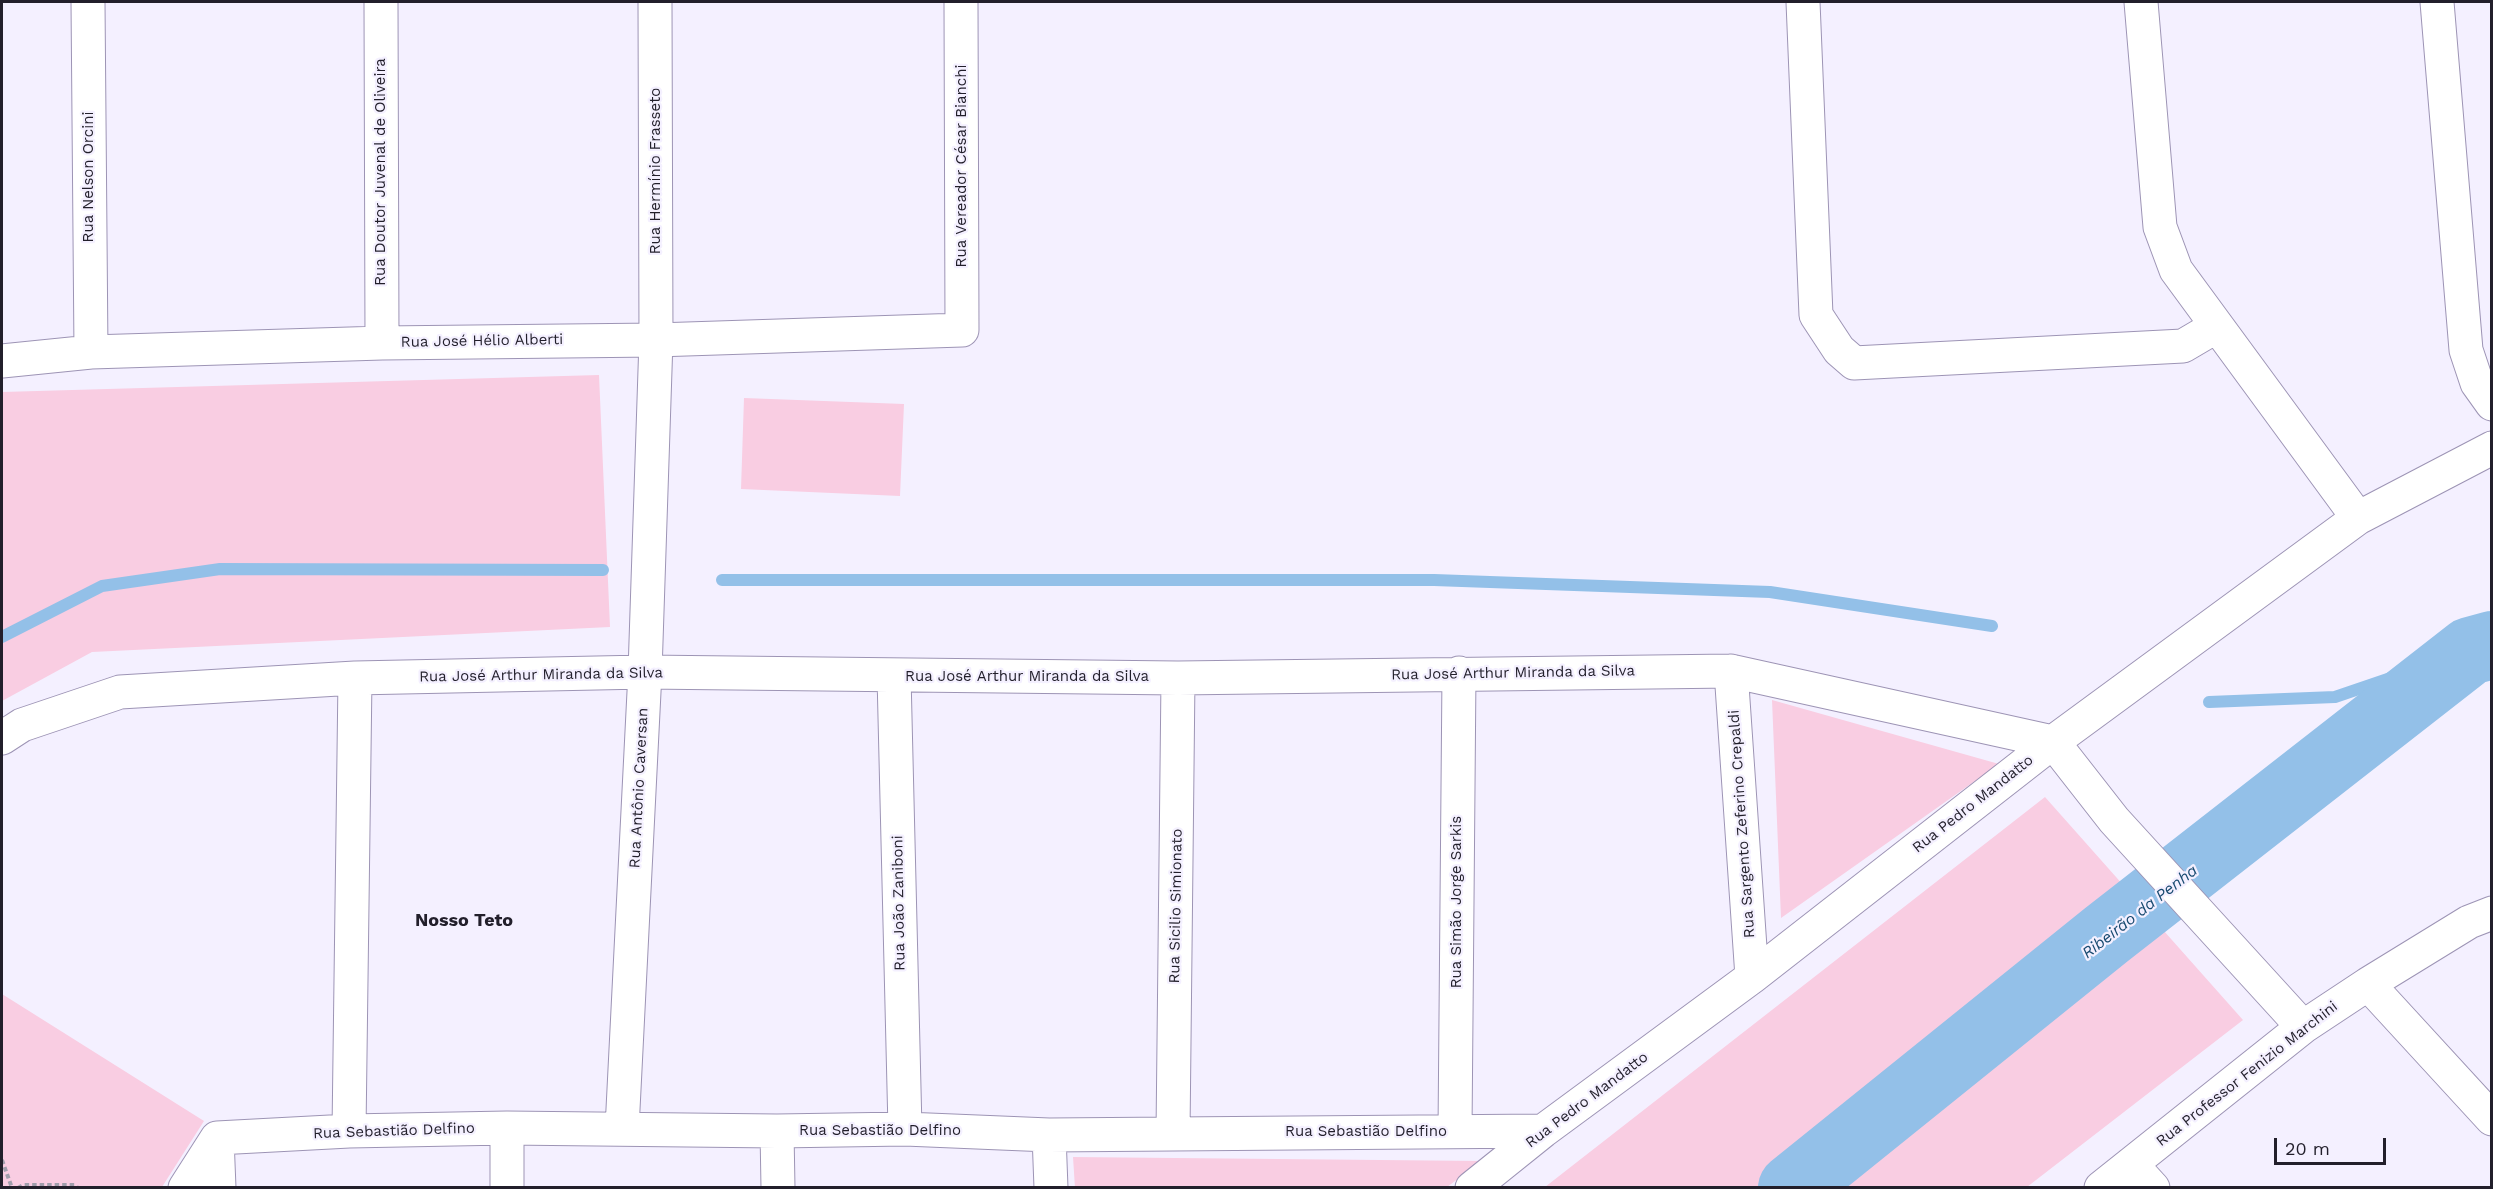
<!DOCTYPE html>
<html>
<head>
<meta charset="utf-8">
<style>
	body { margin:0 }
	#map { position:relative; width:2493px; height:1189px; overflow:hidden; background:#f4f0ff; font-family:"Work Sans",sans-serif }
	canvas { display:block }
	.frame { position:absolute; inset:0; border:3px solid #221f2b; pointer-events:none }
	.scale { position:absolute; left:2274px; top:1138px; width:112px; height:27px; box-sizing:border-box; border:3px solid #221f2b; border-top:0; padding-left:8px; font-size:18px; line-height:21px; white-space:nowrap; color:#221f2b; -webkit-text-stroke:4px #f4f0ff; paint-order:stroke }
</style>
</head>
<body>
<div id="map">
<canvas width="2493" height="1189"></canvas>
<div class="frame"></div>
<div class="scale">20 m</div>
</div>
<script>
const c = document.querySelector('canvas').getContext('2d');
c.lineJoin = 'round';
function fill(path, color) { c.fillStyle = color; c.fill(path, 'evenodd'); }
const shape = rows => new Path2D(rows.map(r => 'M' + r).join(''));
function strokePath(path, color, width, dash) { c.strokeStyle = color; c.lineWidth = width; c.lineCap = dash ? 'butt' : 'round'; c.setLineDash(dash || []); c.stroke(path); }
function label(font, color, halo, rows, align = 'center') {
  c.font = font + ' "Work Sans",sans-serif'; c.lineWidth = 4.5; c.setLineDash([]); c.textBaseline = 'middle'; c.strokeStyle = halo; c.fillStyle = color; for (const [text, x, y, turn = 0] of rows) {
    c.save(); c.translate(x, y); c.rotate((+turn || 0) * Math.PI / 180); c.textAlign = isNaN(turn) ? turn : align; if (halo) c.strokeText(text, 0, 0); c.fillText(text, 0, 0); c.restore();
  }
}
fill(shape([
	[599,375,610,627,92,652,2,701,2,392],
	[744,398,904,404,900,496,741,489],
	[1772,700,1999,764,1781,918],
	[2045,797,2243,1020,2027,1187,1545,1187],
	[2,994,204,1121,162,1187,2,1187],
	[1073,1157,1482,1161,1447,1187,1075,1188]
]), '#f9cde2');
strokePath(shape([
	[722,580,1434,580,1770,592,1992,626],
	[2,637,102,586,220,569,603,570],
	[2209,702,2335,697,2470,651]
]), '#93c0e8', 12);
strokePath(shape([
	[1792,1188,2106,935,2470,651,2492,645]
]), '#93c0e8', 68);
const street = shape([
	[88,2,91,352],
	[381,2,382,343],
	[1803,2,1816,315,1839,350,1854,363,2183,346,2217,326],
	[2141,2,2160,227,2176,270,2358,518],
	[2437,2,2466,350,2477,383,2492,404],
	[2,361,91,352,382,343,656,340,962,330,961,2],
	[1731,671,1752,977],
	[894,676,905,1129],
	[2,738,22,725,120,692,355,678,645,672,1178,678,1731,671,2053,742,2114,820,2303,1027],
	[2368,984,2492,1119],
	[507,1128,507,1188],
	[622,1129,645,672,656,340,655,2],
	[349,1131,355,678],
	[777,1131,778,1188],
	[1455,1131,1459,673],
	[1173,1133,1178,678],
	[1049,1135,1051,1188],
	[217,1138,349,1131,507,1128,777,1131,905,1129,1049,1135,1543,1131],
	[217,1138,219,1188],
	[2131,1164,2153,1188],
	[185,1188,217,1138],
	[1472,1188,1543,1131,1752,977,2053,742,2358,518,2492,448],
	[2101,1188,2303,1027,2368,984,2469,922,2492,913]
]);
strokePath(street, '#9d94b5', 35);
strokePath(shape([
	[2,1160,12,1188],
	[18,1188,23,1185,76,1185,77,1188]
]), '#a19eac', 4, [4.5, 3]);
strokePath(street, '#fff', 33);
label('15px', '#221f2b', '#f4f0ff', [
	["Rua Vereador César Bianchi",962,166,-90],
	["Rua Hermínio Frasseto",656,171,-90],
	["Rua Doutor Juvenal de Oliveira",381,172,-90],
	["Rua Nelson Orcini",89,177,-90],
	["Rua José Hélio Alberti",482,341,-1],
	["Rua José Arthur Miranda da Silva",1513,673,-1],
	["Rua José Arthur Miranda da Silva",541,675,-1],
	["Rua José Arthur Miranda da Silva",1027,677],
	["Rua Antônio Caversan",639,788,-87],
	["Rua Pedro Mandatto",1973,804,-38],
	["Rua Sargento Zeferino Crepaldi",1742,824,-94],
	["Rua Simão Jorge Sarkis",1457,902,-90],
	["Rua João Zaniboni",899,903,-91],
	["Rua Sicilio Simionato",1176,906,-89],
	["Rua Professor Fenizio Marchini",2247,1074,-38],
	["Rua Pedro Mandatto",1587,1100,-37],
	["Rua Sebastião Delfino",394,1131,-2],
	["Rua Sebastião Delfino",880,1131],
	["Rua Sebastião Delfino",1366,1132]
]);
label('italic 16px', '#184a70', '#f4f0ff', [
	["Ribeirão da Penha",2140,912,-38]
]);
label('bold 18px', '#221f2b', '#f4f0ff', [
	["Nosso Teto",464,921]
]);
</script>
</body>
</html>
